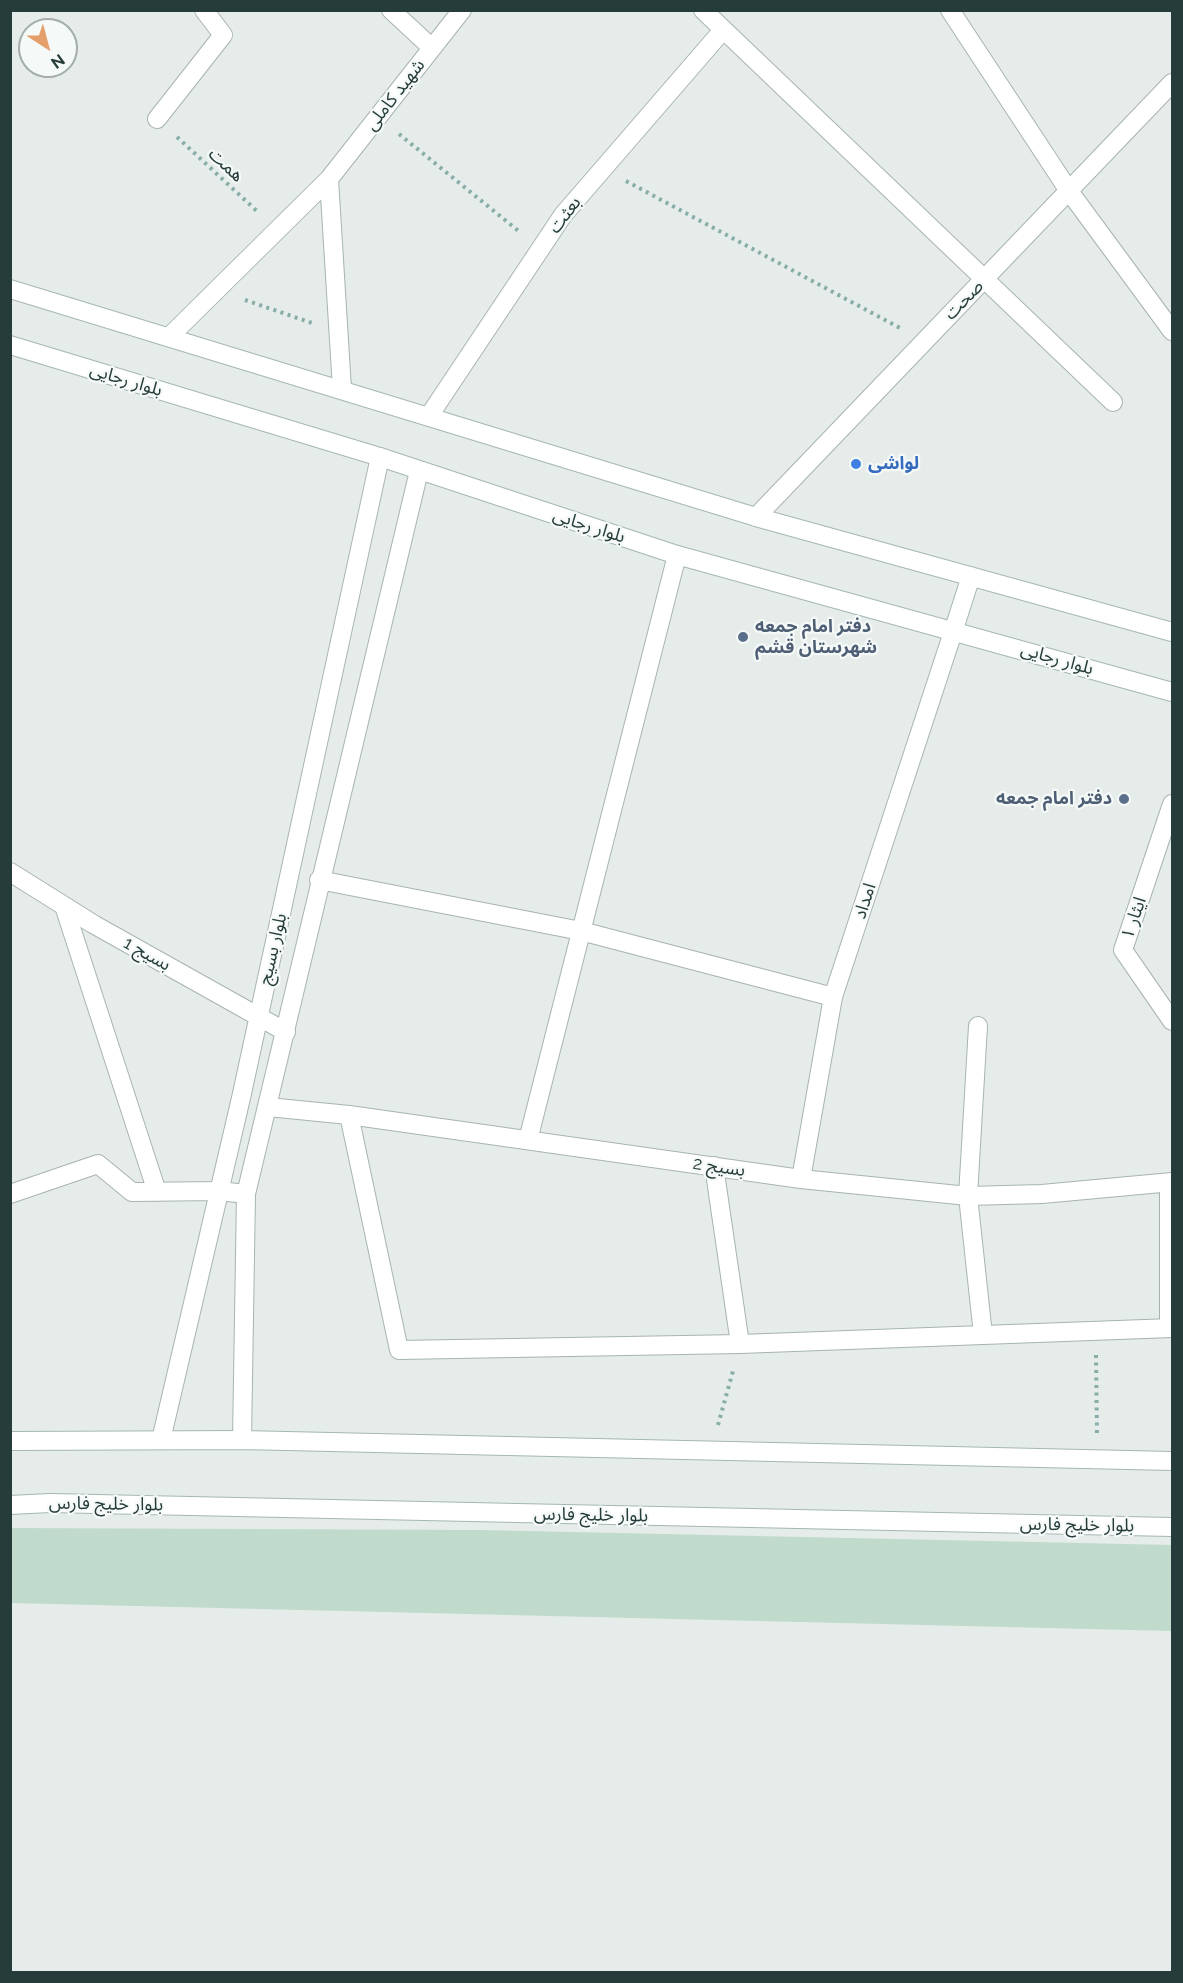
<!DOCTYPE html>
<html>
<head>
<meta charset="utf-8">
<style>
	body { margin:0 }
	#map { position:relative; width:1183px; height:1983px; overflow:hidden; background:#e5ecea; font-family:Raleway,sans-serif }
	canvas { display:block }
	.frame { position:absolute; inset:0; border:12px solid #253c3b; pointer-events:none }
	.north { position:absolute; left:18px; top:18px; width:60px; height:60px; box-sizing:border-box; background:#f5f9f8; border:2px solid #a2adac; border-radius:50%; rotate:144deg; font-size:16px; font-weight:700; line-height:24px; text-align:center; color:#253c3b }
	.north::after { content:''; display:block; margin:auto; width:21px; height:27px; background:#e49f6b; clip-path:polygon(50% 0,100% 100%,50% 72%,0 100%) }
</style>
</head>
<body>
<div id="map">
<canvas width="1183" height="1983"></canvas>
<div class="frame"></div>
<div class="north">N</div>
</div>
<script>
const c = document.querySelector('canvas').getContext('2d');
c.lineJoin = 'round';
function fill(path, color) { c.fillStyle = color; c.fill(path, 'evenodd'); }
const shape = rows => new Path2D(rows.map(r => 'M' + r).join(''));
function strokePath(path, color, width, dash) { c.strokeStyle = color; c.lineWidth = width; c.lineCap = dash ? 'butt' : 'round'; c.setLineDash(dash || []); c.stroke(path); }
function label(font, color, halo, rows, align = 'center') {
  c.font = font + ' Raleway,"Noto Sans Arabic",sans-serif'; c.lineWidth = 4.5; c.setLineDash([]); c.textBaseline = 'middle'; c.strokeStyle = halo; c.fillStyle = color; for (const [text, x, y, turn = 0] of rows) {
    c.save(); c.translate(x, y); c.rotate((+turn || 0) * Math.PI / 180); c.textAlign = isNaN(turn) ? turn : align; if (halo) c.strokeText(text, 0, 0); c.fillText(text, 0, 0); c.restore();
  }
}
fill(shape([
	[11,1528,480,1530,1172,1545,1172,1631,11,1603]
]), '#c0dbcc');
const lane = shape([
	[429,416,563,215,723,30],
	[319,880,581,931,833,997],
	[528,1140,677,555]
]);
const street = shape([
	[391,10,432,48],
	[703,10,1113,402],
	[950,10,1069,191,1172,331],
	[157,119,223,35,204,10],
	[329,179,342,389],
	[169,337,329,179,462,10],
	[756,517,1172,83],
	[1172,804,1123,950,1172,1021],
	[10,872,93,924,286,1032],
	[64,906,157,1192],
	[978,1026,968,1196,983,1335],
	[268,1107,349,1115,801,1179,968,1196,1042,1194,1172,1182],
	[349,1115,399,1350,740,1344,1172,1328],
	[714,1166,740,1344],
	[801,1179,833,997,954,629],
	[10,1194,98,1164,132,1192,219,1191,246,1194],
	[1169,1328,1169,1183],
	[161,1440,241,1098,380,457],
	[242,1440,246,1194,419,471]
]);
const secondary = shape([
	[10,289,756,517,1172,632],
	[10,345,380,457,677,555,1172,692],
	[954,629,971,576],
	[10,1441,242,1440,1172,1461],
	[10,1505,50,1503,1172,1527]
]);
strokePath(lane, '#a8b4b2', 20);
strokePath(street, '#a8b4b2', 20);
strokePath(secondary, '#a4b7b4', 20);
strokePath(shape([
	[399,134,521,233],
	[177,137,259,213],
	[626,181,900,328],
	[245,300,312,323],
	[1096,1355,1097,1435],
	[718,1425,733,1371]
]), '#88ada8', 4, [3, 4.5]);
strokePath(lane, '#fff', 18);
strokePath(street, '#fff', 18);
strokePath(secondary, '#fff', 18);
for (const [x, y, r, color] of [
	[856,464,6,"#3f7fe0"],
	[743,637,6,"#5c6f8a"],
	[1124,799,6,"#5c6f8a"]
]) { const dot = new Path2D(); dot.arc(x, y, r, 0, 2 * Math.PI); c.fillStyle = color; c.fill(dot); strokePath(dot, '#f5f9f8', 2); }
label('18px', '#253c3b', '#f5f9f8', [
	["شهید کاملی",395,95,-52],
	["همت",226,165,43],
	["بعثت",565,215,-53],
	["صحت",964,300,-46],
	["بلوار رجایی",126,380,17],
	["بلوار رجایی",589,526,18],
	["بلوار رجایی",1057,659,16],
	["امداد",865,901,-72],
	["ایثار ۱",1134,918,-71],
	["بلوار بسیج",273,949,-77],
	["بسیج 1",147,954,29],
	["بسیج 2",719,1167,8],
	["بلوار خلیج فارس",106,1504,1],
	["بلوار خلیج فارس",591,1515,1],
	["بلوار خلیج فارس",1077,1525,1]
]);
label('bold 18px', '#366cbe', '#f5f9f8', [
	["لواشی",868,464]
], 'left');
label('bold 18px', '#4e5e75', '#f5f9f8', [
	["دفتر امام جمعه",755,627],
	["شهرستان قشم",755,648],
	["دفتر امام جمعه",1112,799,"right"]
], 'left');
</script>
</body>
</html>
